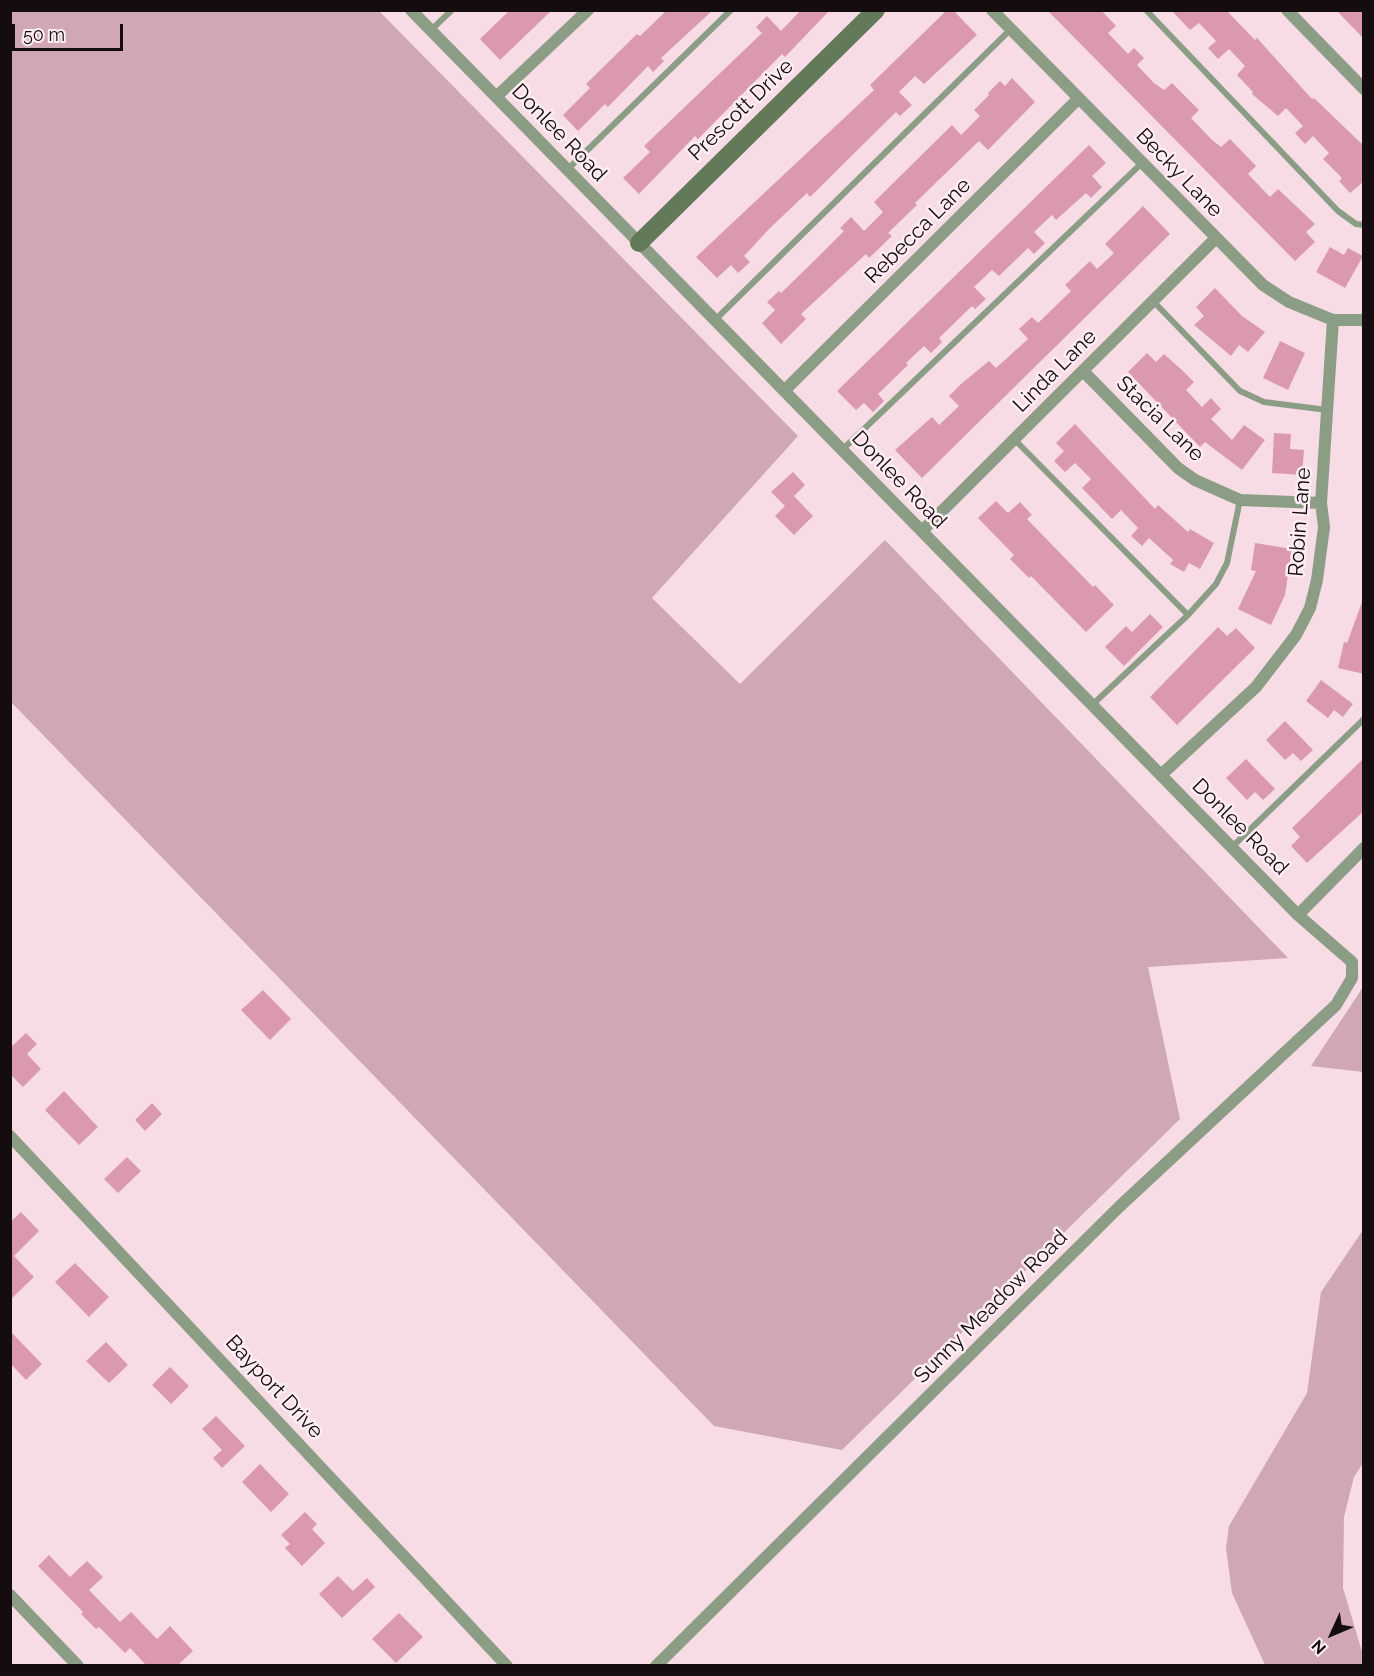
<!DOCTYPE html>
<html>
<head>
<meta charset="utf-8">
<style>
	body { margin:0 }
	#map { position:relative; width:1374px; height:1676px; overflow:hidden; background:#f8dce5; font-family:Raleway,sans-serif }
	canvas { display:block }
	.frame { position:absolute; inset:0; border:12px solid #150c0f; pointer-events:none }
	.north { position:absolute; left:1302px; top:1604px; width:60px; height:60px; -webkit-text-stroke:4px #feedf2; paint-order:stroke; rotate:226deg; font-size:16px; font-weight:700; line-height:24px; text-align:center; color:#150c0f }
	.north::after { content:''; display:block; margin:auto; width:21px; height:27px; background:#150c0f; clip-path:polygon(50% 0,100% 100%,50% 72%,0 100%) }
	.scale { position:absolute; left:12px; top:24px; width:111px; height:27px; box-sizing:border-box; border:3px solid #150c0f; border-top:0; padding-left:8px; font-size:18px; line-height:21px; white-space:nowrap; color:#150c0f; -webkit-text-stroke:4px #feedf2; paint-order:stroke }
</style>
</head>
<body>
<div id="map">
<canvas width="1374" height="1676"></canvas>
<div class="frame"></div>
<div class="north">N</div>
<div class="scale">50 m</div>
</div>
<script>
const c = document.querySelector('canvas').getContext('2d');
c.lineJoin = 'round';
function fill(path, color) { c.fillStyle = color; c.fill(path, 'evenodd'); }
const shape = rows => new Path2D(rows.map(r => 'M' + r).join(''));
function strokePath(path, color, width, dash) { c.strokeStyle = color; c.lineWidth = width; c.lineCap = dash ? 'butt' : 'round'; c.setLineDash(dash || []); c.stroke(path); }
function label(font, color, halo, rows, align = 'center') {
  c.font = font + ' Raleway,sans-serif'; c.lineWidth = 5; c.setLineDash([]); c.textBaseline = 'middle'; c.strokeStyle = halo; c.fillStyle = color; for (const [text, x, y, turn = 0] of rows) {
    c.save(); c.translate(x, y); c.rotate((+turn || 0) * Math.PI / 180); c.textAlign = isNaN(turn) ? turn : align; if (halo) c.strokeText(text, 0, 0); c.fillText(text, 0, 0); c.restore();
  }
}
fill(shape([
	[11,10,379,11,798,436,652,598,740,684,885,540,1288,958,1148,967,1180,1119,842,1450,714,1426,11,702],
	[1363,987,1363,1072,1311,1066],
	[1363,1230,1363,1463,1354,1477,1344,1517,1343,1588,1363,1655,1363,1665,1265,1665,1232,1593,1226,1548,1229,1526,1307,1393,1321,1292]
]), '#d0a8b5');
fill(shape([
	[510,10,552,10,500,60,480,39],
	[667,10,713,10,661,58,664,61,653,72,648,66,608,107,605,104,578,131,563,115,590,88,586,84,637,34,640,36],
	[801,10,830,10,785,57,782,54,698,139,695,136,639,194,623,178,650,152,644,146,762,33,756,27,767,16,781,31],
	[947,10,953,10,977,35,924,84,915,76,899,92,912,105,900,116,896,112,810,197,807,193,769,229,744,256,750,262,738,273,731,265,717,278,696,257,874,90,870,85],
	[1047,10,1101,10,1116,26,1108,33,1128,54,1134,48,1144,58,1137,65,1154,83,1164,90,1172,83,1199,110,1191,118,1212,140,1221,147,1230,139,1256,166,1248,174,1270,197,1278,189,1315,224,1306,232,1315,242,1295,261],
	[1171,10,1226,10,1255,40,1257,38,1312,99,1314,98,1364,146,1364,181,1350,193,1339,181,1342,178,1323,159,1329,153,1313,136,1305,144,1295,133,1303,126,1286,108,1278,116,1252,94,1253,92,1237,75,1245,66,1229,49,1218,59,1208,48,1216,41,1199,23,1190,30],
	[1336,10,1364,10,1364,39],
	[1012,78,1035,102,988,150,979,141,915,203,917,205,888,233,892,236,869,258,866,254,801,314,806,319,781,344,762,323,775,310,767,302,779,291,781,293,816,259,844,231,840,228,851,217,864,231,883,212,874,202,952,125,961,135,980,116,974,110,989,95,988,93,1000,81,1005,86],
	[1089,145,1106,163,1092,176,1102,187,1091,198,1086,193,1056,220,1052,215,1034,232,1045,243,1034,254,1028,248,999,276,992,270,974,287,986,299,975,309,972,306,939,338,942,342,931,353,924,346,906,363,908,365,878,394,884,401,873,412,864,403,856,410,837,391],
	[1143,206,1170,234,922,478,895,450,932,417,939,425,959,406,949,396,961,384,989,361,996,368,1028,339,1019,329,1032,317,1038,323,1071,291,1065,285,1090,261,1097,269,1114,253,1105,244],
	[1330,247,1344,255,1348,248,1363,256,1345,288,1316,272],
	[1215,288,1242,316,1265,332,1248,352,1239,345,1231,356,1194,325,1204,316,1196,307],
	[1280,341,1305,353,1288,390,1263,378],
	[1147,353,1156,362,1164,354,1183,371,1194,382,1186,390,1202,407,1211,398,1221,409,1211,419,1232,440,1244,425,1265,440,1242,470,1205,442,1200,447,1128,372],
	[1075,424,1155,509,1158,505,1188,532,1190,529,1214,543,1200,569,1189,563,1184,572,1170,564,1173,560,1149,538,1142,546,1131,536,1138,528,1121,510,1112,519,1082,488,1091,479,1075,463,1065,472,1054,461,1064,451,1056,443],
	[1274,433,1291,434,1290,449,1304,450,1302,475,1272,473],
	[793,472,805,485,794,496,813,516,794,535,775,516,785,506,771,492],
	[996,501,1008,513,1020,502,1032,515,1027,519,1093,587,1095,585,1114,605,1086,632,1031,576,1029,578,1010,559,1014,555,978,518],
	[1255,543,1292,549,1285,595,1271,625,1238,609,1256,571,1251,570],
	[1362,602,1364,603,1364,674,1338,668,1344,642,1347,643],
	[1150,614,1163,627,1124,666,1105,647,1126,626,1132,632],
	[1218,627,1227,636,1236,628,1255,648,1177,725,1150,697],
	[1321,680,1353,704,1343,717,1334,710,1328,718,1306,701],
	[1285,721,1313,750,1301,761,1293,753,1285,760,1266,740],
	[1364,758,1364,811,1307,863,1291,846,1300,837,1292,828],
	[1246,759,1275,789,1263,800,1255,792,1247,800,1226,778],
	[263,990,291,1019,270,1040,241,1010],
	[26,1033,37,1044,27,1054,41,1069,23,1087,10,1074,10,1048],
	[64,1091,98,1127,79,1145,45,1110],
	[152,1103,162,1114,145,1131,135,1120],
	[127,1157,141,1171,118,1193,104,1179],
	[21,1212,39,1231,14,1256,34,1277,10,1300,10,1222],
	[75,1263,109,1297,89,1317,55,1282],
	[10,1331,42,1364,26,1380,10,1363],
	[106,1342,128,1365,109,1383,86,1361],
	[170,1367,189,1386,171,1404,152,1385],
	[216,1416,245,1446,222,1468,213,1458,222,1450,202,1429],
	[260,1464,289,1494,271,1512,242,1482],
	[305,1512,317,1524,312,1529,325,1543,302,1566,285,1548,290,1544,281,1535],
	[49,1555,70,1577,87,1561,103,1577,89,1590,120,1622,131,1612,157,1639,170,1626,193,1651,178,1665,146,1665,130,1648,125,1653,99,1627,96,1629,81,1614,83,1612,38,1566],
	[338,1576,353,1591,367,1578,375,1587,342,1618,319,1594],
	[399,1613,423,1637,396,1663,372,1639]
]), '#da99b1');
strokePath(shape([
	[1146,10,1338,211,1356,224,1364,225],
	[431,30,452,10],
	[568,169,731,10],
	[1153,301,1240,391,1264,402,1327,410],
	[715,320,1011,29],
	[1015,440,1188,615],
	[842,450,1142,163],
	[1092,705,1188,615,1216,584,1227,563,1240,500],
	[1232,847,1364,719]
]), '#8c9d86', 6);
strokePath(shape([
	[411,10,1298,915,1352,962,1352,978,1336,1005,1119,1207,656,1666],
	[992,10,1263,285,1289,302,1333,320,1364,320],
	[1287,10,1364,89],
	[496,97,588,10],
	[1083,371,1178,468,1195,480,1240,500,1321,503],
	[784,391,1079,98],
	[922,531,1216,238],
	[1161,775,1256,687,1296,635,1310,608,1317,580,1324,527,1321,503,1333,320],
	[1298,915,1364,848],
	[10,1136,507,1666],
	[10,1595,78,1666]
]), '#8c9d86', 12);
strokePath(shape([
	[639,243,876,10]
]), '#627a59', 18);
label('21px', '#150c0f', '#feedf2', [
	["Prescott Drive",741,110,-44],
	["Donlee Road",559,133,46],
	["Becky Lane",1179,173,46],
	["Rebecca Lane",918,231,-45],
	["Linda Lane",1055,371,-45],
	["Stacia Lane",1160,419,44],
	["Donlee Road",899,480,46],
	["Robin Lane",1300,522,-86],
	["Donlee Road",1240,827,45],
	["Sunny Meadow Road",991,1307,-45],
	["Bayport Drive",274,1387,47]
]);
</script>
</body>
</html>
